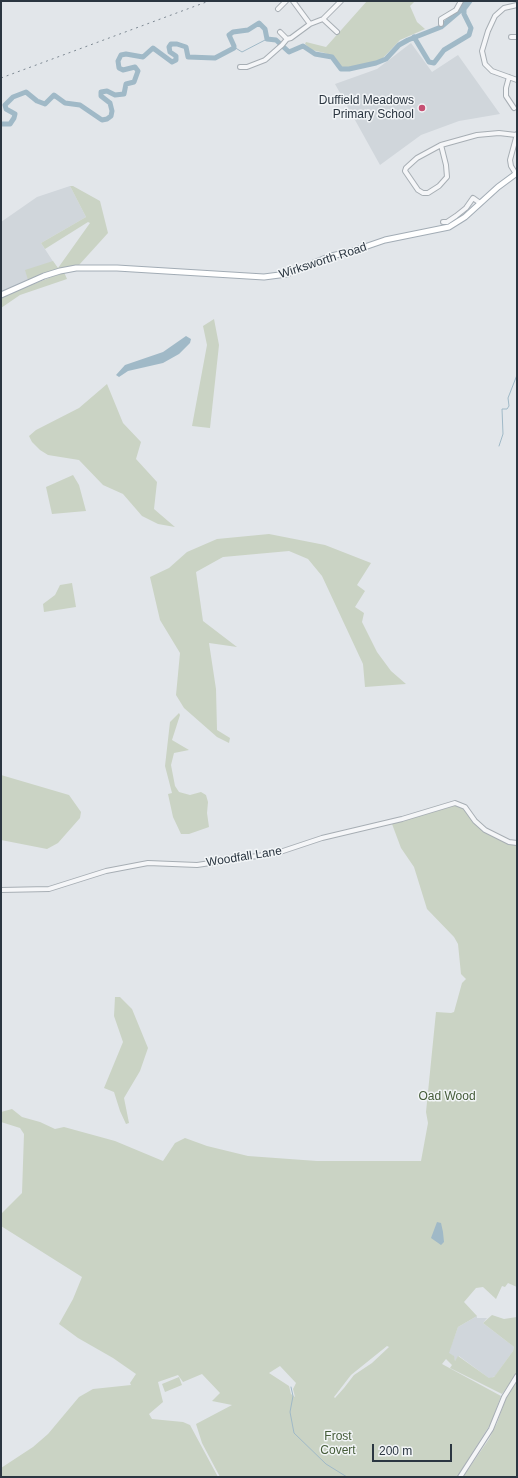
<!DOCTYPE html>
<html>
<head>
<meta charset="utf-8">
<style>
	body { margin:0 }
	#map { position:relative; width:518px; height:1478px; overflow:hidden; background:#e2e6ea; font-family:Arial,sans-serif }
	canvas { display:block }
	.frame { position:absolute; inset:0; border:2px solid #2b3641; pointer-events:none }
	.scale { position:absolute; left:372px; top:1444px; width:80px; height:18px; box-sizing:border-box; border:2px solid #2b3641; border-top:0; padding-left:5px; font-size:12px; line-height:14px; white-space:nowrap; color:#2b3641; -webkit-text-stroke:3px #f2f5f7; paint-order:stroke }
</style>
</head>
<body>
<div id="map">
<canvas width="518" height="1478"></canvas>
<div class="frame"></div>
<div class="scale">200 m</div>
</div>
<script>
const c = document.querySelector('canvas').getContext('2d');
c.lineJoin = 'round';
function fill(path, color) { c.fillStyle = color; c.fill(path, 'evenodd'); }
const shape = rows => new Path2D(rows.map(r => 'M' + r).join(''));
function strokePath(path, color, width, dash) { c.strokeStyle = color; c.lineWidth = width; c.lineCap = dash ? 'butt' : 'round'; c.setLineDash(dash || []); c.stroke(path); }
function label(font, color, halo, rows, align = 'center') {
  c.font = font + ' Arial,sans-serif'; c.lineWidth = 3; c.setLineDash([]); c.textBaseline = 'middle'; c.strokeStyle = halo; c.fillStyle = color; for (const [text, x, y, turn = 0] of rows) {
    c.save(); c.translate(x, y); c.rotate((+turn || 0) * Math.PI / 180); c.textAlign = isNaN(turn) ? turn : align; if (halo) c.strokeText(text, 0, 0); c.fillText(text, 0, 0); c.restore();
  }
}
fill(shape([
	[411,43,432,72,458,55,500,114,459,121,421,135,380,165,335,84,377,69],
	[70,186,86,217,41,243,58,269,1,292,1,222,37,197],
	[477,1316,477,1318,487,1318,483,1323,514,1347,513,1351,495,1376,490,1379,459,1356,455,1361,453,1356,448,1354,458,1327]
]), '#d0d6db');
fill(shape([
	[367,1,415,1,410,6,417,22,425,29,400,40,383,58,376,62,344,68,340,66,334,57,325,53,312,50,305,44,306,42,326,47],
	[70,186,73,186,100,201,108,233,79,265,58,269,28,280,25,270,53,261,58,268,90,223,88,222,45,249,41,243,86,217],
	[64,272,67,279,20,295,1,308,1,297],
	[214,319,219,345,210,428,192,426,207,345,203,326],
	[107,384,123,423,141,442,136,459,157,482,154,509,175,527,158,524,142,516,123,494,103,485,79,460,48,455,40,450,32,442,29,436,36,430,79,408],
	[73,475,79,485,86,511,52,514,46,487],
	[269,534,325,545,371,563,357,585,365,591,355,607,364,613,362,622,377,652,391,671,406,684,365,687,363,664,322,576,308,559,289,551,223,557,196,572,203,621,237,647,209,643,216,689,217,730,230,738,229,743,217,737,184,708,176,695,180,653,160,620,150,577,169,568,187,552,217,539],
	[72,583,76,607,44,612,43,604,55,595,60,585],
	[179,713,180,715,172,740,189,750,174,753,171,765,175,786,179,792,190,795,201,792,206,795,208,802,207,813,209,827,189,834,181,834,173,817,168,794,172,793,165,766,170,722],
	[1,775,69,795,81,812,80,818,58,843,47,849,1,840],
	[451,804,462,807,480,828,494,837,508,843,517,844,517,1287,508,1283,505,1287,502,1286,496,1299,483,1287,476,1288,464,1302,477,1316,458,1327,449,1353,454,1356,455,1361,458,1356,489,1378,494,1377,513,1351,514,1347,483,1323,492,1315,504,1319,517,1317,517,1373,502,1394,450,1368,452,1365,446,1359,442,1364,501,1396,491,1423,457,1477,220,1477,202,1443,196,1424,232,1405,212,1401,220,1393,202,1374,183,1382,178,1375,158,1382,163,1402,149,1414,152,1419,183,1422,190,1425,218,1477,1,1477,1,1468,33,1447,48,1434,79,1397,93,1389,131,1385,130,1383,136,1374,113,1358,78,1338,59,1324,73,1299,82,1277,1,1226,1,1214,22,1193,24,1134,20,1128,1,1122,1,1112,12,1109,22,1117,40,1122,55,1129,64,1127,115,1141,163,1161,175,1143,185,1138,207,1146,248,1156,317,1161,421,1161,428,1123,426,1112,436,1012,451,1013,454,1012,462,983,466,979,461,974,458,944,454,937,427,909,414,867,401,848,392,824],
	[387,1346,389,1347,372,1363,354,1375,344,1388,335,1398,334,1397,351,1375],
	[280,1366,296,1383,293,1389,295,1397,291,1394,289,1386,269,1373],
	[115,997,120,997,132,1009,148,1048,140,1071,124,1098,129,1123,126,1124,120,1111,114,1092,104,1088,123,1042,114,1016],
	[179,1377,182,1385,165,1392,162,1384],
	[517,1379,517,1477,463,1477,489,1439,497,1423,508,1393]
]), '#cad3c4');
fill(shape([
	[186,336,191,339,190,343,179,354,163,363,128,371,119,377,116,375,125,365,163,352],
	[437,1222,441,1223,443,1232,444,1242,441,1245,431,1238]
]), '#a0b9c7');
strokePath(shape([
	[234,47,242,52,267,39],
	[517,361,517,371],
	[499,446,503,434,502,409,507,409,509,406,508,398,517,375],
	[291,1387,293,1396,290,1412,294,1433,326,1464,347,1477]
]), '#a0b9c7', 1);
strokePath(shape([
	[414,37,429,62,434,63,444,50,469,35,471,28,464,14,464,9,470,1],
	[1,124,10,124,14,118,15,114,6,109,5,105,13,97,26,92,37,101,45,104,54,95,65,103,80,105,102,120,107,119,111,116,112,111,110,103,101,96,101,92,107,91,115,95,124,94,126,84,134,82,138,71,135,67,123,70,119,68,118,61,121,55,126,54,143,57,153,48,172,62,176,60,176,56,170,52,169,47,171,44,177,44,186,47,188,57,215,58,234,48,234,46,229,35,233,32,248,30,259,23,265,29,267,39,276,40,289,52,303,46,315,54,332,57,341,69,349,69,376,63,386,59,399,45,408,40,441,27,461,10,465,1]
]), '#a0b9c7', 5);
const minor = shape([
	[293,1,310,24],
	[517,5,504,8,495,16,488,31,482,51,485,64,492,71,517,80],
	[278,9,286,1],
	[323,19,337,32],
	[441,24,441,19,456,10,461,1],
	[280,32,287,39,291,38,310,24,323,19,341,1],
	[511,37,517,37],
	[240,67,247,67,265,60,282,45,287,39],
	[509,77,506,88,506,96,514,108],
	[441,145,446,165,447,177,439,186,428,193,423,193,418,190,405,171,406,168,417,158,441,145,477,135,499,133,516,135],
	[516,174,511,166,510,160,517,134],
	[443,222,447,222,456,216,466,208,473,198,480,203],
	[1,890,49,889,106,871,148,863,197,865,277,853,322,838,402,819,455,803,465,807,475,821,485,830,509,842,517,843],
	[460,1477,491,1429,504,1397,517,1376]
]);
const major = shape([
	[1,295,44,276,60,271,76,268,117,268,264,277,287,274,331,256,350,252,385,240,449,227,465,217,498,187,517,173]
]);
strokePath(minor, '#a7aeb4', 6);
strokePath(major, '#a2acb5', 7);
strokePath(minor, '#f5f6f8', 4);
strokePath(major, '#fff', 5);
strokePath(shape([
	[1,78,209,1]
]), '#7d8892', 1, [2, 4]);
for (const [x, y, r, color] of [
	[422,108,4,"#c65073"]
]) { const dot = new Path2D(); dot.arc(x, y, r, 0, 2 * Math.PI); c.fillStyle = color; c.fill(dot); strokePath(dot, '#f2f5f7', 1.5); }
label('12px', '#2b3641', '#f2f5f7', [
	["Duffield Meadows",414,101],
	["Primary School",414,115]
], 'right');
label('12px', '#2b3641', '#f2f5f7', [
	["Wirksworth Road",323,261,-18],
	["Woodfall Lane",244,857,-9]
]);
label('12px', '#455c39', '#f2f5f7', [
	["Oad Wood",447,1097],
	["Frost",338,1437],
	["Covert",338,1451]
]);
</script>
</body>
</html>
